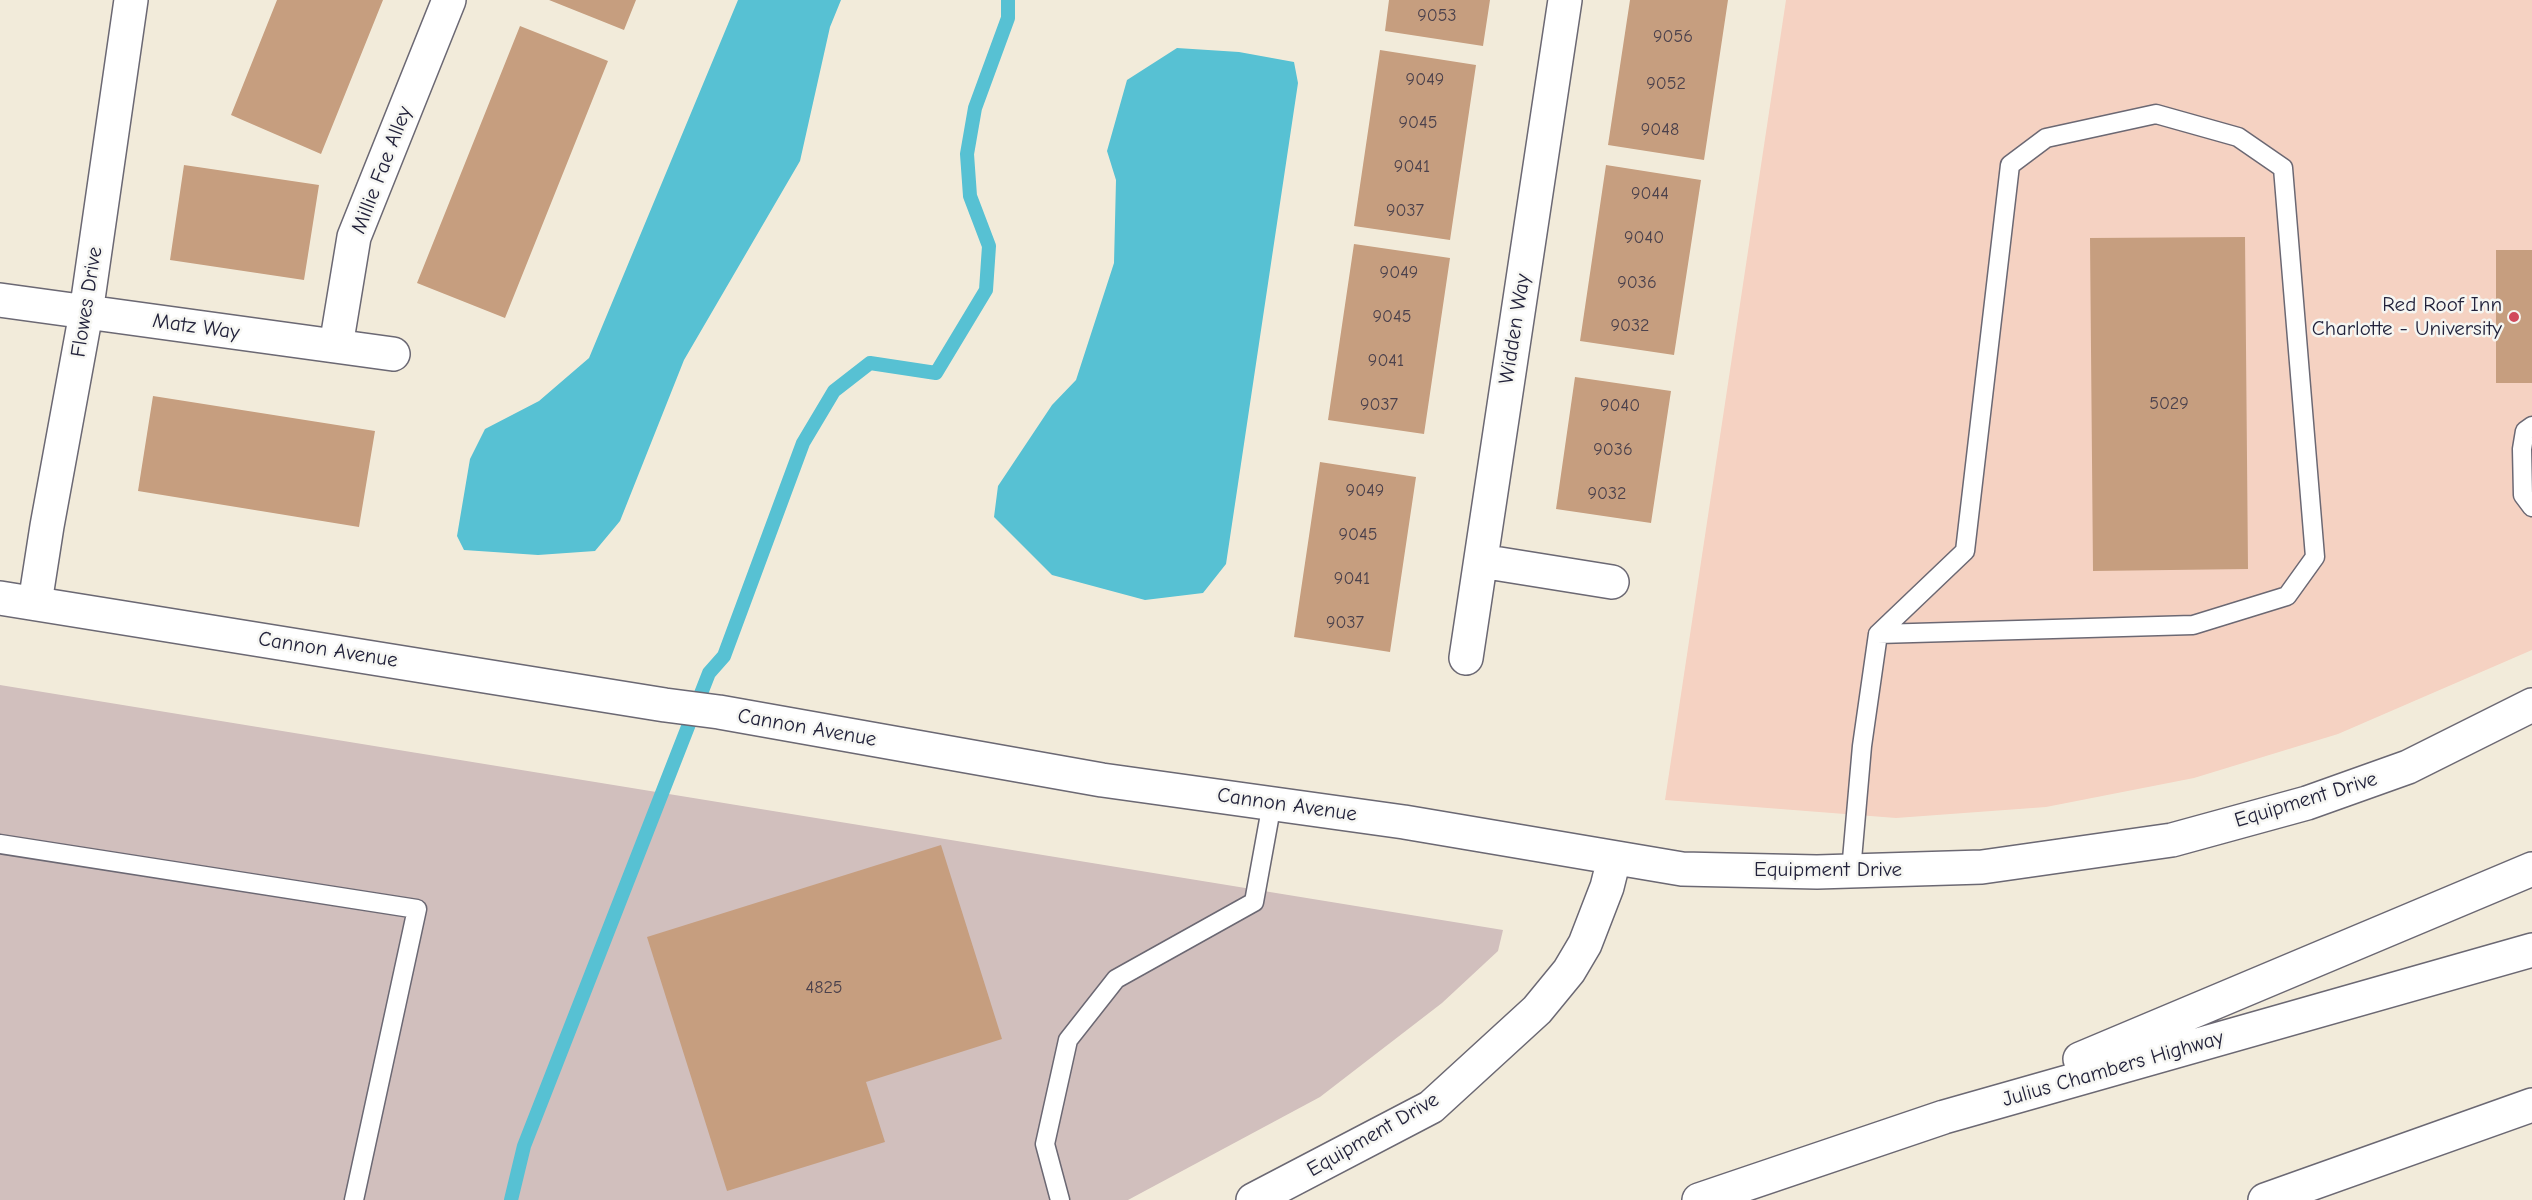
<!DOCTYPE html>
<html>
<head>
<meta charset="utf-8">
<style>
	body { margin:0 }
	canvas { display:block; background:#f2ebda }
</style>
</head>
<body>
<canvas width="2532" height="1200"></canvas>
<script>
const c = document.querySelector('canvas').getContext('2d');
c.lineJoin = 'round';
function fill(path, color) { c.fillStyle = color; c.fill(path, 'evenodd'); }
const shape = rows => new Path2D(rows.map(r => 'M' + r).join(''));
function strokePath(path, color, width, dash) { c.strokeStyle = color; c.lineWidth = width; c.lineCap = dash ? 'butt' : 'round'; c.setLineDash(dash || []); c.stroke(path); }
function label(font, color, halo, rows, align = 'center') {
  c.font = font + ' "Comic Neue",sans-serif'; c.lineWidth = 5; c.setLineDash([]); c.textBaseline = 'middle'; c.strokeStyle = halo; c.fillStyle = color; for (const [text, x, y, turn = 0] of rows) {
    c.save(); c.translate(x, y); c.rotate((+turn || 0) * Math.PI / 180); c.textAlign = isNaN(turn) ? turn : align; if (halo) c.strokeText(text, 0, 0); c.fillText(text, 0, 0); c.restore();
  }
}
fill(shape([
	[1786,0,2532,0,2532,650,2338,734,2194,778,2046,807,1896,818,1665,800]
]), '#f5d2c2');
fill(shape([
	[0,685,1503,930,1498,951,1442,1003,1320,1097,1128,1200,0,1200]
]), '#d1bfbd');
fill(shape([
	[738,0,841,0,830,27,800,161,684,360,620,521,595,551,538,555,464,550,457,536,470,459,485,429,539,401,589,358],
	[1177,48,1239,52,1294,62,1298,83,1226,564,1203,593,1145,600,1052,575,994,517,998,486,1052,405,1076,380,1114,263,1116,180,1107,151,1127,80]
]), '#57c1d3');
strokePath(shape([
	[511,1200,524,1146,709,673,724,656,803,443,834,391,870,363,936,373,986,290,989,246,970,196,967,154,975,108,1008,18,1008,0]
]), '#57c1d3', 14);
fill(shape([
	[277,0,383,0,321,154,231,115],
	[549,0,636,0,624,30],
	[1389,0,1490,0,1483,46,1385,31],
	[1630,0,1728,0,1704,160,1608,145],
	[520,26,608,61,505,318,417,283],
	[1380,50,1476,65,1450,240,1354,226],
	[184,165,319,185,304,280,170,260],
	[1606,165,1701,180,1674,355,1580,341],
	[2245,237,2248,569,2093,571,2090,238],
	[1354,244,1450,258,1424,434,1328,420],
	[2496,250,2532,250,2532,383,2496,383],
	[1575,377,1671,391,1651,523,1556,509],
	[153,396,375,431,359,527,138,491],
	[1320,462,1416,477,1390,652,1294,637],
	[941,845,1002,1039,866,1082,885,1142,727,1191,647,937]
]), '#c69e7f');
const lane = shape([
	[2532,426,2525,431,2522,449,2523,495,2532,507],
	[0,844,417,909,354,1200],
	[1851,871,1862,746,1878,634,1965,551,2010,165,2046,138,2156,114,2238,137,2283,168,2315,557,2287,596,2193,625,1878,634],
	[1060,1200,1045,1144,1068,1040,1116,979,1254,902,1272,803]
]);
const street = shape([
	[0,300,393,354],
	[336,346,354,237,449,0],
	[1481,561,1612,582],
	[0,598,665,705,719,712,1102,780,1404,822,1682,869,1817,872,1982,867,2172,840,2307,803,2408,767,2532,705],
	[35,603,47,526,86,313,131,0],
	[1466,658,1565,0],
	[1253,1200,1431,1107,1537,1010,1569,971,1585,944,1607,887,1614,859]
]);
const highway = shape([
	[2080,1059,2532,869],
	[1699,1200,1944,1117,2532,950],
	[2265,1200,2532,1105]
]);
strokePath(lane, '#6b6873', 21);
strokePath(street, '#6b6873', 36);
strokePath(highway, '#6b6873', 36);
strokePath(lane, '#fff', 18);
strokePath(street, '#fff', 33);
strokePath(highway, '#fff', 33);
for (const [x, y, r, color] of [
	[2514,317,6,"#d1495b"]
]) { const dot = new Path2D(); dot.arc(x, y, r, 0, 2 * Math.PI); c.fillStyle = color; c.fill(dot); strokePath(dot, '#f6f6f2', 2); }
label('18px', '#4b414c', null, [
	["9053",1437,16],
	["9056",1673,37],
	["9049",1425,80],
	["9052",1666,84],
	["9045",1418,123],
	["9048",1660,130],
	["9041",1412,167],
	["9044",1650,194],
	["9037",1405,211],
	["9040",1644,238],
	["9049",1399,273],
	["9036",1637,283],
	["9045",1392,317],
	["9032",1630,326],
	["9041",1386,361],
	["5029",2169,404],
	["9037",1379,405],
	["9040",1620,406],
	["9036",1613,450],
	["9049",1365,491],
	["9032",1607,494],
	["9045",1358,535],
	["9041",1352,579],
	["9037",1345,623],
	["4825",824,988]
]);
label('21px', '#22223b', '#f6f6f2', [
	["Millie Fae Alley",382,170,-69],
	["Flowes Drive",87,302,-81],
	["Matz Way",196,327,8],
	["Widden Way",1515,329,-81],
	["Cannon Avenue",328,650,9],
	["Cannon Avenue",807,728,10],
	["Equipment Drive",2306,800,-17],
	["Cannon Avenue",1287,805,8],
	["Equipment Drive",1828,870],
	["Julius Chambers Highway",2113,1069,-16],
	["Equipment Drive",1373,1135,-30]
]);
label('21px', '#22223b', '#f6f6f2', [
	["Red Roof Inn",2502,305],
	["Charlotte - University",2502,329]
], 'right');
</script>
</body>
</html>
